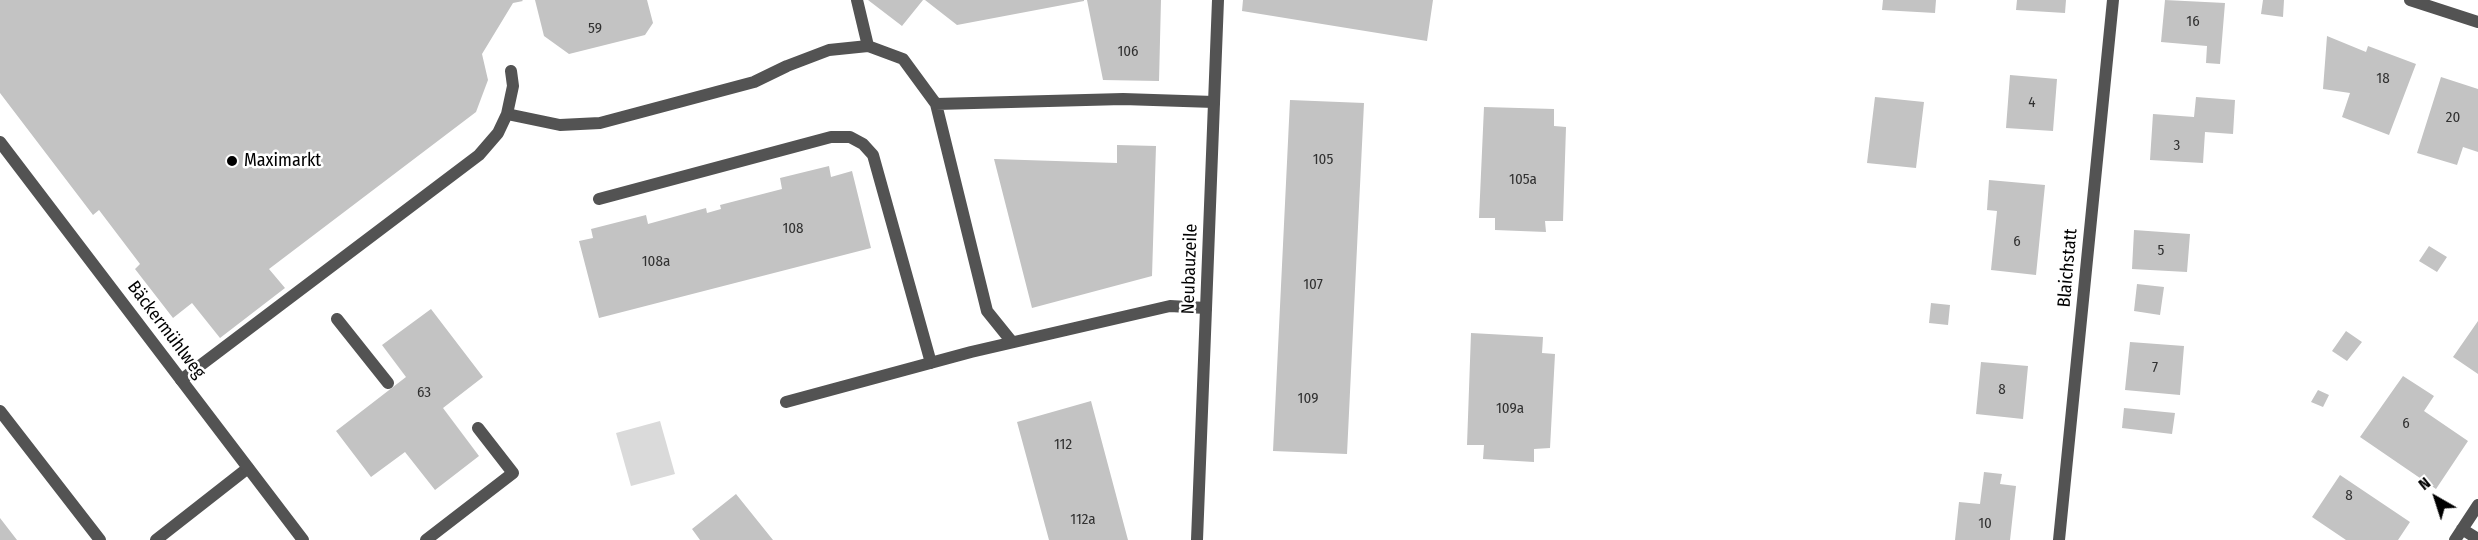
<!DOCTYPE html>
<html>
<head>
<meta charset="utf-8">
<style>
	body { margin:0 }
	#map { position:relative; width:2478px; height:540px; overflow:hidden; background:#fff; font-family:"Fira Sans Condensed",sans-serif }
	canvas { display:block }
	.north { position:absolute; left:2406px; top:468px; width:60px; height:60px; -webkit-text-stroke:4px #fff; paint-order:stroke; rotate:321deg; font-size:16px; font-weight:700; line-height:24px; text-align:center; color:#000 }
	.north::after { content:''; display:block; margin:auto; width:21px; height:27px; background:#000; clip-path:polygon(50% 0,100% 100%,50% 72%,0 100%) }
</style>
</head>
<body>
<div id="map">
<canvas width="2478" height="540"></canvas>
<div class="north">N</div>
</div>
<script>
const c = document.querySelector('canvas').getContext('2d');
c.lineJoin = 'round';
function fill(path, color) { c.fillStyle = color; c.fill(path, 'evenodd'); }
const shape = rows => new Path2D(rows.map(r => 'M' + r).join(''));
function strokePath(path, color, width, dash) { c.strokeStyle = color; c.lineWidth = width; c.lineCap = dash ? 'butt' : 'round'; c.setLineDash(dash || []); c.stroke(path); }
function label(font, color, halo, rows, align = 'center') {
  c.font = font + ' "Fira Sans Condensed",sans-serif'; c.lineWidth = 5; c.setLineDash([]); c.textBaseline = 'middle'; c.strokeStyle = halo; c.fillStyle = color; for (const [text, x, y, turn = 0] of rows) {
    c.save(); c.translate(x, y); c.rotate((+turn || 0) * Math.PI / 180); c.textAlign = isNaN(turn) ? turn : align; if (halo) c.strokeText(text, 0, 0); c.fillText(text, 0, 0); c.restore();
  }
}
fill(shape([
	[660,421,675,474,631,486,616,433]
]), '#dadada');
fill(shape([
	[0,0,522,0,523,1,513,3,482,54,488,80,476,112,269,269,285,288,220,338,192,303,173,318,135,269,140,264,99,210,93,215,0,93],
	[535,0,647,0,653,23,645,35,569,54,544,36],
	[868,0,923,0,902,26],
	[925,0,1084,0,1084,1,957,25],
	[1087,0,1161,0,1159,81,1103,80],
	[1243,0,1433,0,1427,41,1242,11],
	[1883,0,1936,0,1935,13,1882,10],
	[2017,0,2066,0,2065,13,2016,10],
	[2165,0,2225,3,2220,64,2206,63,2207,46,2161,42],
	[2263,0,2284,0,2283,17,2261,14],
	[2327,36,2366,52,2368,46,2416,64,2389,135,2342,117,2350,93,2323,89],
	[2010,75,2057,79,2053,131,2006,128],
	[2441,77,2478,89,2478,152,2463,147,2457,165,2417,153],
	[1875,97,1924,102,1916,168,1867,163],
	[2196,97,2235,100,2233,134,2205,132,2203,163,2150,160,2153,114,2194,117],
	[1290,100,1364,103,1347,454,1273,451],
	[1484,107,1554,109,1554,126,1566,127,1563,221,1545,221,1546,232,1495,230,1495,218,1479,218],
	[1117,145,1156,146,1152,276,1032,308,994,159,1117,163],
	[829,166,831,177,852,171,871,248,599,318,579,241,593,238,591,229,646,215,648,224,706,208,707,213,721,209,720,205,782,189,780,178],
	[1989,180,2045,185,2036,275,1991,270,1997,211,1987,210],
	[2134,230,2190,234,2187,272,2132,269],
	[2429,246,2447,257,2437,272,2419,261],
	[2137,284,2164,287,2160,315,2134,311],
	[1931,303,1950,305,1948,325,1929,323],
	[431,309,483,377,443,408,479,456,435,490,405,452,371,477,336,431,406,377,382,345],
	[2478,321,2478,374,2453,357],
	[2346,331,2362,342,2347,361,2332,351],
	[1471,333,1543,337,1542,353,1555,354,1550,448,1534,449,1534,462,1483,459,1484,445,1467,445],
	[2130,342,2184,346,2180,395,2125,390],
	[1981,362,2028,366,2023,419,1976,414],
	[2403,376,2434,396,2424,411,2468,441,2436,489,2360,437],
	[2318,390,2329,395,2323,407,2311,402],
	[1091,401,1128,540,1049,540,1017,422],
	[2124,408,2175,413,2172,434,2122,428],
	[1984,472,2002,474,2000,484,2016,486,2010,540,1955,540,1959,502,1980,504],
	[2340,475,2410,522,2398,540,2346,540,2312,517],
	[736,494,773,540,700,540,692,529],
	[0,518,17,540,0,540]
]), '#c3c3c3');
strokePath(shape([
	[857,0,868,46],
	[507,114,560,125,600,123,754,82,787,66,829,50,868,46,903,59,936,104],
	[599,199,831,137,850,137,863,144,873,155,931,363],
	[337,319,388,383],
	[1012,342,987,311,936,104,1123,99,1214,102],
	[181,380,479,155,498,133,507,114,513,86,511,71],
	[786,402,971,352,1170,306,1206,308],
	[0,411,100,540],
	[156,540,248,468],
	[426,540,513,473,478,428]
]), '#535353', 12);
strokePath(shape([
	[2410,0,2478,22],
	[2462,529,2478,539],
	[2059,540,2113,0],
	[2455,540,2478,505]
]), '#535353', 12);
strokePath(shape([
	[0,142,303,540],
	[1197,540,1218,0]
]), '#535353', 12);
for (const [x, y, r, color] of [
	[232,161,6,"#000"]
]) { const dot = new Path2D(); dot.arc(x, y, r, 0, 2 * Math.PI); c.fillStyle = color; c.fill(dot); strokePath(dot, '#fff', 2); }
label('15px', '#313131', null, [
	["16",2193,22],
	["59",595,29],
	["106",1128,52],
	["18",2383,79],
	["4",2032,103],
	["20",2453,118],
	["3",2177,146],
	["105",1323,160],
	["105a",1523,180],
	["108",793,229],
	["6",2017,242],
	["5",2161,251],
	["108a",656,262],
	["107",1313,285],
	["7",2155,368],
	["8",2002,390],
	["63",424,393],
	["109",1308,399],
	["109a",1510,409],
	["6",2406,424],
	["112",1063,445],
	["8",2349,496],
	["112a",1083,520],
	["10",1985,524]
]);
label('18px', '#000', '#fff', [
	["Maximarkt",244,161]
], 'left');
label('18px', '#000', '#fff', [
	["Blaichstatt",2068,268,-85],
	["Neubauzeile",1190,269,-88],
	["Bäckermühlweg",166,330,53]
]);
</script>
</body>
</html>
